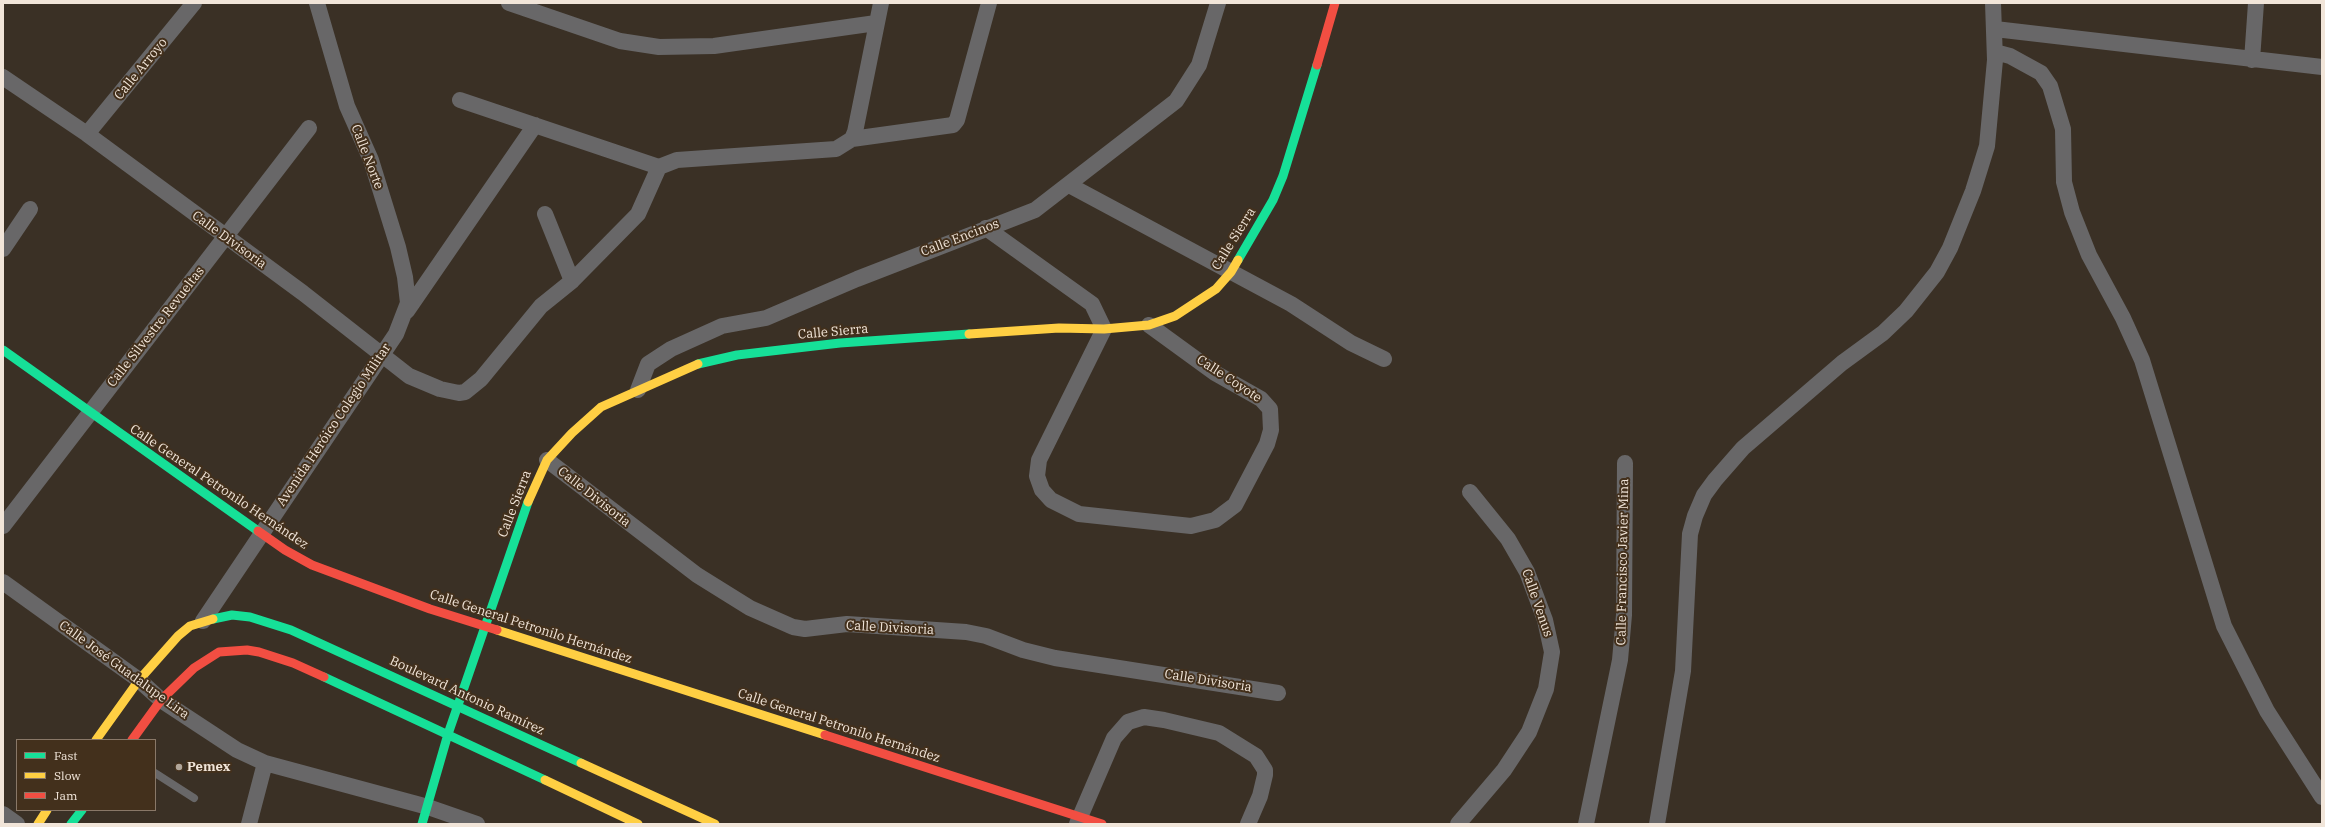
<!DOCTYPE html>
<html>
<head>
<meta charset="utf-8">
<style>
	body { margin:0 }
	#map { position:relative; width:2325px; height:827px; overflow:hidden; background:#3a3025; font-family:"IBM Plex Serif",serif }
	canvas { display:block }
	.frame { position:absolute; inset:0; border:4px solid #f1e5d9; pointer-events:none }
	.legend { position:absolute; left:16px; top:739px; width:140px; height:72px; box-sizing:border-box; background:#43301c; border:1px solid #897868; margin:0; padding:5px 7px; list-style:none; font-size:12px; color:#f1e5d9 }
	.legend li { display:flex; align-items:center; gap:8px; height:20px }
	.legend b { width:20px; border:1px solid #897868 }
</style>
</head>
<body>
<div id="map">
<canvas width="2325" height="827"></canvas>
<div class="frame"></div>
<ul class="legend">
<li><b style="height:5px;background:#16e098"></b>Fast</li>
<li><b style="height:5px;background:#ffcf43"></b>Slow</li>
<li><b style="height:5px;background:#f24e42"></b>Jam</li>
</ul>
</div>
<script>
const c = document.querySelector('canvas').getContext('2d');
c.lineJoin = 'round';
const shape = rows => new Path2D(rows.map(r => 'M' + r).join(''));
function strokePath(path, color, width, dash) { c.strokeStyle = color; c.lineWidth = width; c.lineCap = dash ? 'butt' : 'round'; c.setLineDash(dash || []); c.stroke(path); }
function label(font, color, halo, rows, align = 'center') {
  c.font = font + ' "IBM Plex Serif",serif'; c.lineWidth = 4; c.setLineDash([]); c.textBaseline = 'middle'; c.strokeStyle = halo; c.fillStyle = color; for (const [text, x, y, turn = 0] of rows) {
    c.save(); c.translate(x, y); c.rotate((+turn || 0) * Math.PI / 180); c.textAlign = isNaN(turn) ? turn : align; if (halo) c.strokeText(text, 0, 0); c.fillText(text, 0, 0); c.restore();
  }
}
strokePath(shape([
	[155,773,194,798]
]), '#686768', 8);
strokePath(shape([
	[509,3,620,41,659,47,714,46,876,23],
	[1995,29,2322,67],
	[1995,52,2010,56,2041,73,2050,86,2063,129,2064,182,2072,212,2089,255,2123,318,2142,360,2224,626,2267,711,2322,797],
	[2252,60,2256,3],
	[3,77,87,134,303,293,409,376,440,389,459,393,465,392,481,379,541,306,572,281,638,214,659,167,677,160,836,149,852,139,855,132,881,3],
	[460,100,659,167],
	[87,134,194,3],
	[852,139,953,125,957,120,989,3],
	[1069,185,1291,304,1351,343,1384,359],
	[545,214,572,281],
	[986,228,1092,304,1104,329,1039,460,1037,476,1042,490,1051,500,1079,514,1191,526,1215,520,1235,505,1267,444,1271,430,1270,409,1261,399,1215,373,1149,325],
	[3,249,30,209],
	[407,311,535,125],
	[638,390,648,364,671,349,722,326,766,318,857,279,1035,210,1176,101,1199,65,1218,3],
	[547,460,697,575,750,608,793,627,805,629,847,624,966,632,986,636,1023,650,1055,658,1278,693],
	[3,526,309,128],
	[3,582,139,680,161,700,237,750,265,763,428,807,477,824],
	[203,621,396,334,408,303,405,277,398,247,371,160,347,106,317,3],
	[3,814,17,824],
	[249,824,265,763],
	[1077,824,1114,738,1128,722,1144,717,1164,720,1219,733,1256,756,1265,770,1265,775,1260,796,1248,824],
	[1458,824,1504,770,1529,732,1546,689,1552,652,1545,620,1527,572,1508,539,1470,492],
	[1586,824,1620,660,1624,615,1625,463],
	[1657,824,1683,671,1690,534,1695,516,1704,495,1715,480,1743,448,1842,363,1883,333,1906,311,1937,272,1950,248,1973,191,1987,146,1995,60,1993,3]
]), '#686768', 16);
strokePath(shape([
	[1238,260,1273,200,1283,176,1317,65],
	[3,350,258,531],
	[698,364,737,355,840,343,969,334],
	[213,619,232,615,250,617,291,630,581,763],
	[324,677,545,780],
	[71,824,82,810],
	[422,824,448,734,528,502]
]), '#16e098', 9);
strokePath(shape([
	[969,334,1059,328,1104,329,1149,325,1175,316,1216,289,1231,272,1238,260],
	[528,502,547,460,572,433,601,407,698,364],
	[497,630,825,735],
	[96,740,139,680,178,636,190,626,213,619],
	[581,763,715,824],
	[545,780,638,824],
	[38,824,47,810]
]), '#ffcf43', 9);
strokePath(shape([
	[1317,65,1335,3],
	[258,531,285,550,312,565,430,609,497,630],
	[825,735,1102,824],
	[132,740,161,700,194,668,219,652,247,650,259,652,293,663,324,677]
]), '#f24e42', 9);
for (const [x, y, r, color] of [
	[179,767,4,"#b1a69a"]
]) { const dot = new Path2D(); dot.arc(x, y, r, 0, 2 * Math.PI); c.fillStyle = color; c.fill(dot); strokePath(dot, '#43301c', 1.5); }
label('13px', '#f1e5d9', '#43301c', [
	["Calle Arroyo",141,69,-51],
	["Calle Norte",367,157,69],
	["Calle Encinos",960,238,-21],
	["Calle Sierra",1234,239,-58],
	["Calle Divisoria",229,240,36],
	["Calle Silvestre Revueltas",156,327,-52],
	["Calle Sierra",833,332,-5],
	["Calle Coyote",1229,379,33],
	["Avenida Heróico Colegio Militar",334,425,-56],
	["Calle General Petronilo Hernández",219,487,34],
	["Calle Divisoria",594,497,38],
	["Calle Sierra",515,504,-69],
	["Calle Francisco Javier Mina",1623,562,-89],
	["Calle Venus",1537,603,71],
	["Calle General Petronilo Hernández",531,627,18],
	["Calle Divisoria",890,628,3],
	["Calle José Guadalupe Lira",124,670,36],
	["Calle Divisoria",1208,681,9],
	["Boulevard Antonio Ramírez",467,696,25],
	["Calle General Petronilo Hernández",839,726,18]
]);
label('bold 13px', '#f1e5d9', '#43301c', [
	["Pemex",187,767]
], 'left');
</script>
</body>
</html>
